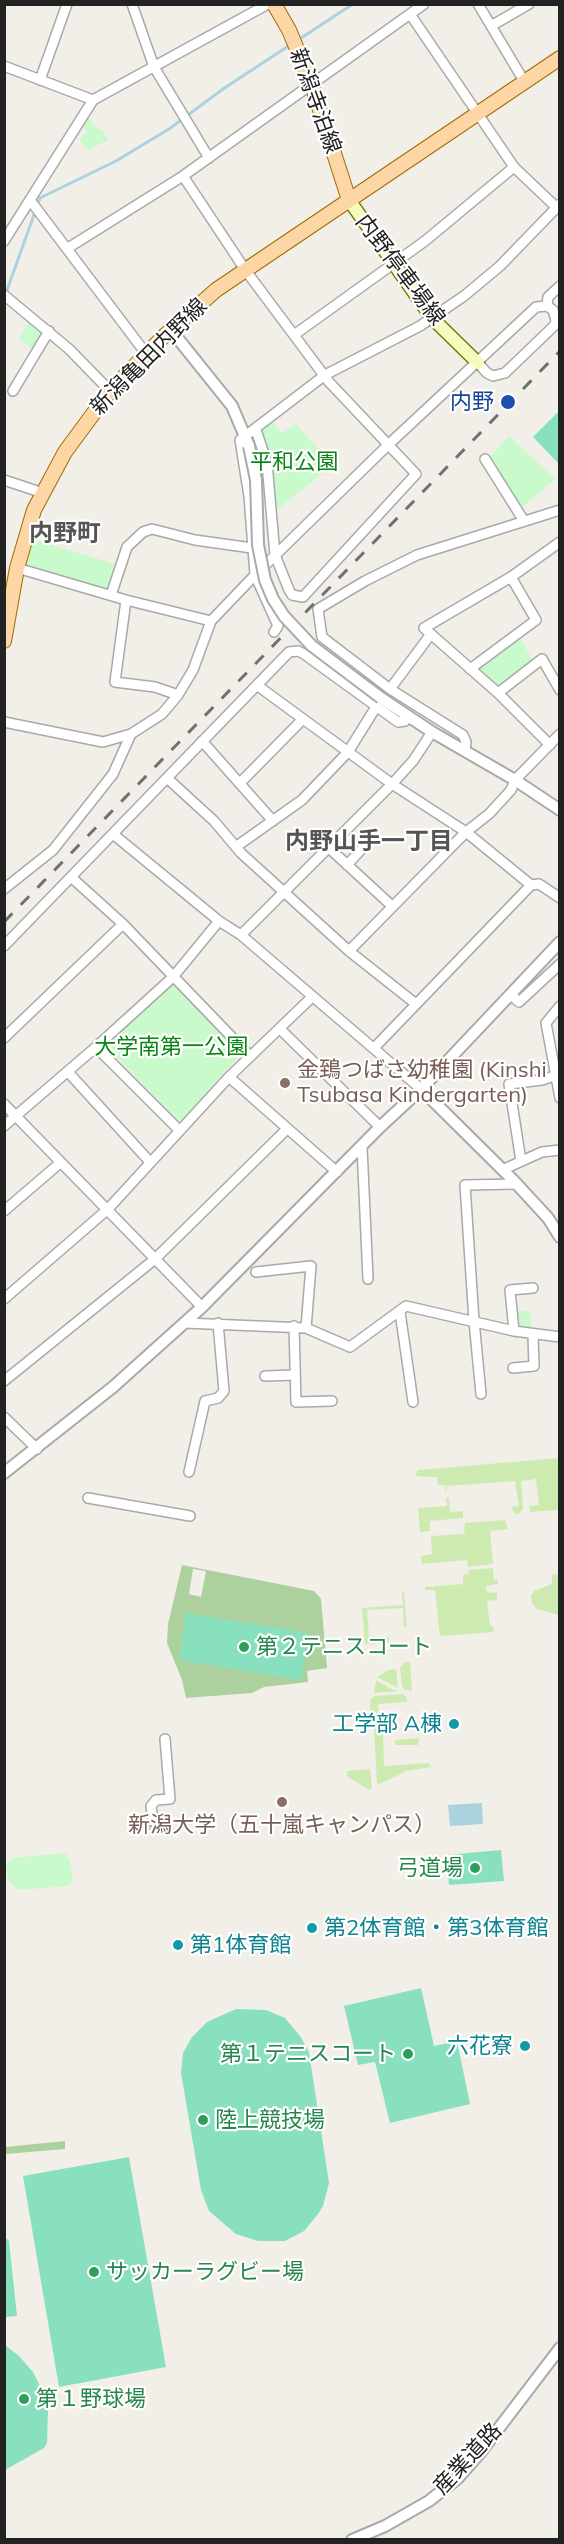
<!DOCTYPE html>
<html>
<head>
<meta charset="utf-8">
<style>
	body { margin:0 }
	#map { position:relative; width:564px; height:2544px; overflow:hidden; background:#f2efe9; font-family:Mulish,sans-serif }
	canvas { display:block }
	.frame { position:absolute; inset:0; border:6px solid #222; pointer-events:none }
</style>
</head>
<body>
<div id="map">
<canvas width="564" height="2544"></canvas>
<div class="frame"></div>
</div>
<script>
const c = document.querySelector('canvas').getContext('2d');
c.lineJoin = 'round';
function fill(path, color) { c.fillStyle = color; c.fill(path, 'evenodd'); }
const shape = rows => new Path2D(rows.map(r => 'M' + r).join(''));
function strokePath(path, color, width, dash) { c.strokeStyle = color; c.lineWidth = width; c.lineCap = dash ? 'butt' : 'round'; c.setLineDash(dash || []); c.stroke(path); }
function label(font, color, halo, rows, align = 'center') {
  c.font = font + ' Mulish,"Noto Sans JP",sans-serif'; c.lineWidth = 4.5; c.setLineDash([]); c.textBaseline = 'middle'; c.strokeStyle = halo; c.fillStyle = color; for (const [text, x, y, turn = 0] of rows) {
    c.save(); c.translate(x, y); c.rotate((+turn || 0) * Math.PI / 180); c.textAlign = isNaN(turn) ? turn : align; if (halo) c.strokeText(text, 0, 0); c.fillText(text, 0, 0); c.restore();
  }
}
fill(shape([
	[559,1458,559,1510,530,1512,530,1506,539,1505,536,1479,521,1481,523,1509,520,1513,515,1514,511,1507,519,1506,515,1481,447,1486,446,1495,445,1485,438,1485,437,1477,415,1476,418,1470],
	[449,1497,450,1512,463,1511,463,1518,430,1521,430,1531,420,1532,418,1508,447,1506,446,1498],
	[505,1520,508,1529,490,1531,493,1564,468,1567,467,1560,422,1564,421,1556,432,1554,431,1536,464,1534,465,1523],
	[493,1568,494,1580,498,1580,498,1584,486,1586,487,1592,497,1593,497,1600,487,1601,490,1626,493,1626,494,1632,440,1636,435,1590,425,1590,425,1587,463,1584,463,1575,469,1574,468,1570],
	[559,1574,559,1615,537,1609,532,1603,531,1596,534,1591,552,1584,552,1575],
	[402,1592,404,1592,407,1627,404,1627,403,1608,367,1610,369,1638,389,1637,389,1642,365,1644,362,1608,403,1605],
	[405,1662,410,1662,412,1691,405,1690,402,1686,400,1668],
	[396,1669,398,1688,377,1677,388,1670],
	[376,1680,389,1688,398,1691,374,1693],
	[403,1694,407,1698,407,1702,378,1704,379,1720,372,1720,370,1706,371,1699,375,1696],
	[374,1726,383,1727,384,1766,429,1763,431,1767,407,1771,377,1785],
	[419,1738,418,1745,395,1745,395,1740],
	[370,1769,372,1788,369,1790,347,1776,347,1771]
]), '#cdebb0');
fill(shape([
	[182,1565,314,1591,321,1599,327,1668,307,1671,308,1682,264,1687,252,1693,186,1698,182,1680,167,1643,168,1624],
	[193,1569,206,1571,201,1597,189,1594],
	[65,2141,65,2149,5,2154,5,2147]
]), '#add19e');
fill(shape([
	[85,112,98,130,101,129,108,140,88,150,79,139,87,131,79,123],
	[30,321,43,332,34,349,19,339],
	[272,421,282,433,296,424,333,465,277,510,259,430],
	[509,436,555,479,520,509,488,459],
	[28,538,119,565,110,594,19,567],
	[519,636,533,661,497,689,475,669],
	[171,984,175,986,239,1052,239,1056,182,1120,178,1120,105,1045],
	[514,1311,530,1311,532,1333,516,1330],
	[65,1853,71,1864,73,1881,68,1886,18,1890,8,1880,6,1864,12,1858]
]), '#c8facc');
fill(shape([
	[559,411,559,464,533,437],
	[186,1613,309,1633,301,1680,179,1660],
	[501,1850,504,1881,449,1885,446,1855],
	[421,1988,434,2046,457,2041,470,2104,390,2123,375,2062,358,2065,344,2006],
	[236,2009,266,2010,285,2018,300,2036,309,2052,329,2183,323,2206,318,2214,304,2231,285,2241,258,2241,236,2234,209,2211,201,2190,181,2073,183,2053,192,2037,207,2022],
	[129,2157,166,2367,59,2387,23,2176],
	[5,2237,9,2241,17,2316,5,2317],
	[5,2345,19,2356,33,2372,41,2388,48,2410,47,2443,44,2448,5,2470]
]), '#88e0be');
fill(shape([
	[482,1803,483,1824,450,1826,448,1805]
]), '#aad3df');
strokePath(shape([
	[298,40,353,4],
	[6,293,40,198,116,161,169,129,223,89,290,45]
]), '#aad3df', 3);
strokePath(shape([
	[153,1821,154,1835]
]), '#c8c6c1', 9, [9, 4.5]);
const minor = shape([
	[132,4,154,67,209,158],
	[478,4,524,81],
	[410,14,514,167,556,207],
	[491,26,529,4],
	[4,66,93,100],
	[40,80,67,4],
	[183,176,246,271,329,382,416,474,303,597,292,595,289,590,275,555,267,463,256,430],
	[30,200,147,355],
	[4,241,93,100,268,4],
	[68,248,183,176,424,4],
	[4,295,69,349,110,391],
	[547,306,548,297,560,286],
	[294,335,425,241,514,167],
	[13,391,49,331],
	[485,459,524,521],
	[4,480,43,493],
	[17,568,126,600,211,621],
	[111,595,127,547,143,532,152,529,195,540,252,548],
	[126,600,115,682,155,687,178,695],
	[274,632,278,626,255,575,249,496,240,440,325,375,420,326,464,296,500,266,560,204],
	[470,669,536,620,511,577],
	[258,686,392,784,466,832,531,885],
	[390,689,431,634],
	[498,693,542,659,560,690],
	[4,722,103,742,131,734,162,714,178,695,193,670,211,621,255,575,388,445,536,307,547,306,553,310,556,320,555,325,505,373,493,376,487,373,478,363],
	[202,741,273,821],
	[550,745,498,693,424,628,511,577,560,542],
	[465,751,466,742,463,735,390,689,322,637,318,609,365,581,417,555,560,510],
	[167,778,214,821,241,853,349,951,416,1004],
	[240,783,303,719],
	[113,834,219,921,241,935,421,1089],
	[237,846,302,800,348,752,376,707],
	[328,847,392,906],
	[347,865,369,841],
	[71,877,123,924,250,1056],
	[4,889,53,850,113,774,131,734],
	[241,935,392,784,413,761,432,732],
	[4,946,289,652,298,651,304,654,398,722,405,721,407,717],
	[349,951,466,832,489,814,511,790,515,780,560,734],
	[511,995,519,1002,560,964],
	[560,1006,546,1023,560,1098],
	[280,1029,380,1127],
	[4,1038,123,924],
	[96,1047,179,1130],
	[374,1048,531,885,539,884,560,898],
	[68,1072,150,1162],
	[229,1077,337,1172],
	[4,1104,202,1307],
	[4,1126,96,1047,173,977,219,921],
	[362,1147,368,1279],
	[521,1161,509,1084,542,1080,560,1074],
	[502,1170,542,1152,560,1150],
	[4,1211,60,1163],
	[256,1272,311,1266,306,1328],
	[4,1299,108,1209,229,1077,312,997],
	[400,1312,413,1402],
	[185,1323,306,1328,350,1347,406,1306,514,1331,560,1337],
	[294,1326,296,1402,332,1401],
	[514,1331,510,1290,533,1288],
	[513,1368,534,1366,533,1335],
	[265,1376,295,1375],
	[4,1381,155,1259,287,1129],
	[481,1394,474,1321,465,1185,516,1184],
	[4,1417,37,1449],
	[189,1472,205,1401,218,1398,224,1391,218,1323],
	[88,1498,190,1516],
	[153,1821,151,1806,156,1800,170,1799,165,1739]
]);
const tertiary = shape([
	[171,330,232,406,249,446],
	[381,698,432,732,515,780,560,810],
	[560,942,421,1089,513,1180,548,1218,560,1237],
	[4,1473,113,1387,202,1307,380,1127,421,1089],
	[352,2540,385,2526,429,2501,458,2478,480,2453,560,2348]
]);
const secondary = shape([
	[349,200,432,318,478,363]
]);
const primary = shape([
	[274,4,289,30,312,85,349,200],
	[4,641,17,568,34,510,65,452,110,391,162,338,216,290,560,58]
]);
strokePath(minor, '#a9a9a9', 12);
strokePath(tertiary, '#a9a9a9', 14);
strokePath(secondary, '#707d05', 15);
strokePath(primary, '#a06b00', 16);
strokePath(minor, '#fff', 9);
strokePath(tertiary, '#fff', 10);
strokePath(secondary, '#f7fabf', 12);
strokePath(primary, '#fcd6a4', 14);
strokePath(shape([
	[4,922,560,351]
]), '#707070', 3, [12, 12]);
const tertiaryBridge = shape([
	[249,446,256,480,258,545,265,580,273,599,284,616,312,646,381,698]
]);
strokePath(tertiaryBridge, '#a9a9a9', 14, []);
strokePath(tertiaryBridge, '#fff', 10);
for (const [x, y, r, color] of [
	[508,402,8,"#1a4fb4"],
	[285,1083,6,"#8d6e63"],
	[244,1647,6,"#2e9e5b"],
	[454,1724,6,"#0f9aa8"],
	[282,1802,6,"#8d6e63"],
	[475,1868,6,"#2e9e5b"],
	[312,1928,6,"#0f9aa8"],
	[178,1945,6,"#0f9aa8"],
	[525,2046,6,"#0f9aa8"],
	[408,2054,6,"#2e9e5b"],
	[203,2120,6,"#2e9e5b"],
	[94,2272,6,"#2e9e5b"],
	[24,2399,6,"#2e9e5b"]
]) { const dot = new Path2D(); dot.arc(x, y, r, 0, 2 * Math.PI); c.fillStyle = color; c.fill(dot); strokePath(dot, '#fff', 2); }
label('22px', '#222', '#fff', [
	["新潟寺泊線",315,101,70],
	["内野停車場線",400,270,53],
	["新潟亀田内野線",149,357,-45],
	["産業道路",468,2459,-47]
]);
label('22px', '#164399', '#fff', [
	["内野",494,402]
], 'right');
label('22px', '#0c8416', '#fff', [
	["平和公園",294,462],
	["大学南第一公園",171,1047]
]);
label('22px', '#785e54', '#fff', [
	["金鵄つばさ幼稚園 (Kinshi",297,1070],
	["Tsubasa Kindergarten)",297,1095],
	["新潟大学（五十嵐キャンパス）",282,1825,"center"]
], 'left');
label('22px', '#27864d', '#fff', [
	["第２テニスコート",256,1647],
	["弓道場",463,1868,"right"],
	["第１テニスコート",396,2054,"right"],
	["陸上競技場",215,2120],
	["サッカーラグビー場",106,2272],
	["第１野球場",36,2399]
], 'left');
label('22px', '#0d838f', '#fff', [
	["工学部 A棟",442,1724],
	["第2体育館・第3体育館",324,1928,"left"],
	["第1体育館",190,1945,"left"],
	["六花寮",513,2046]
], 'right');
label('bold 24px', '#555', '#fff', [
	["内野町",65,534],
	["内野山手一丁目",369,842]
]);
</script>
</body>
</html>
